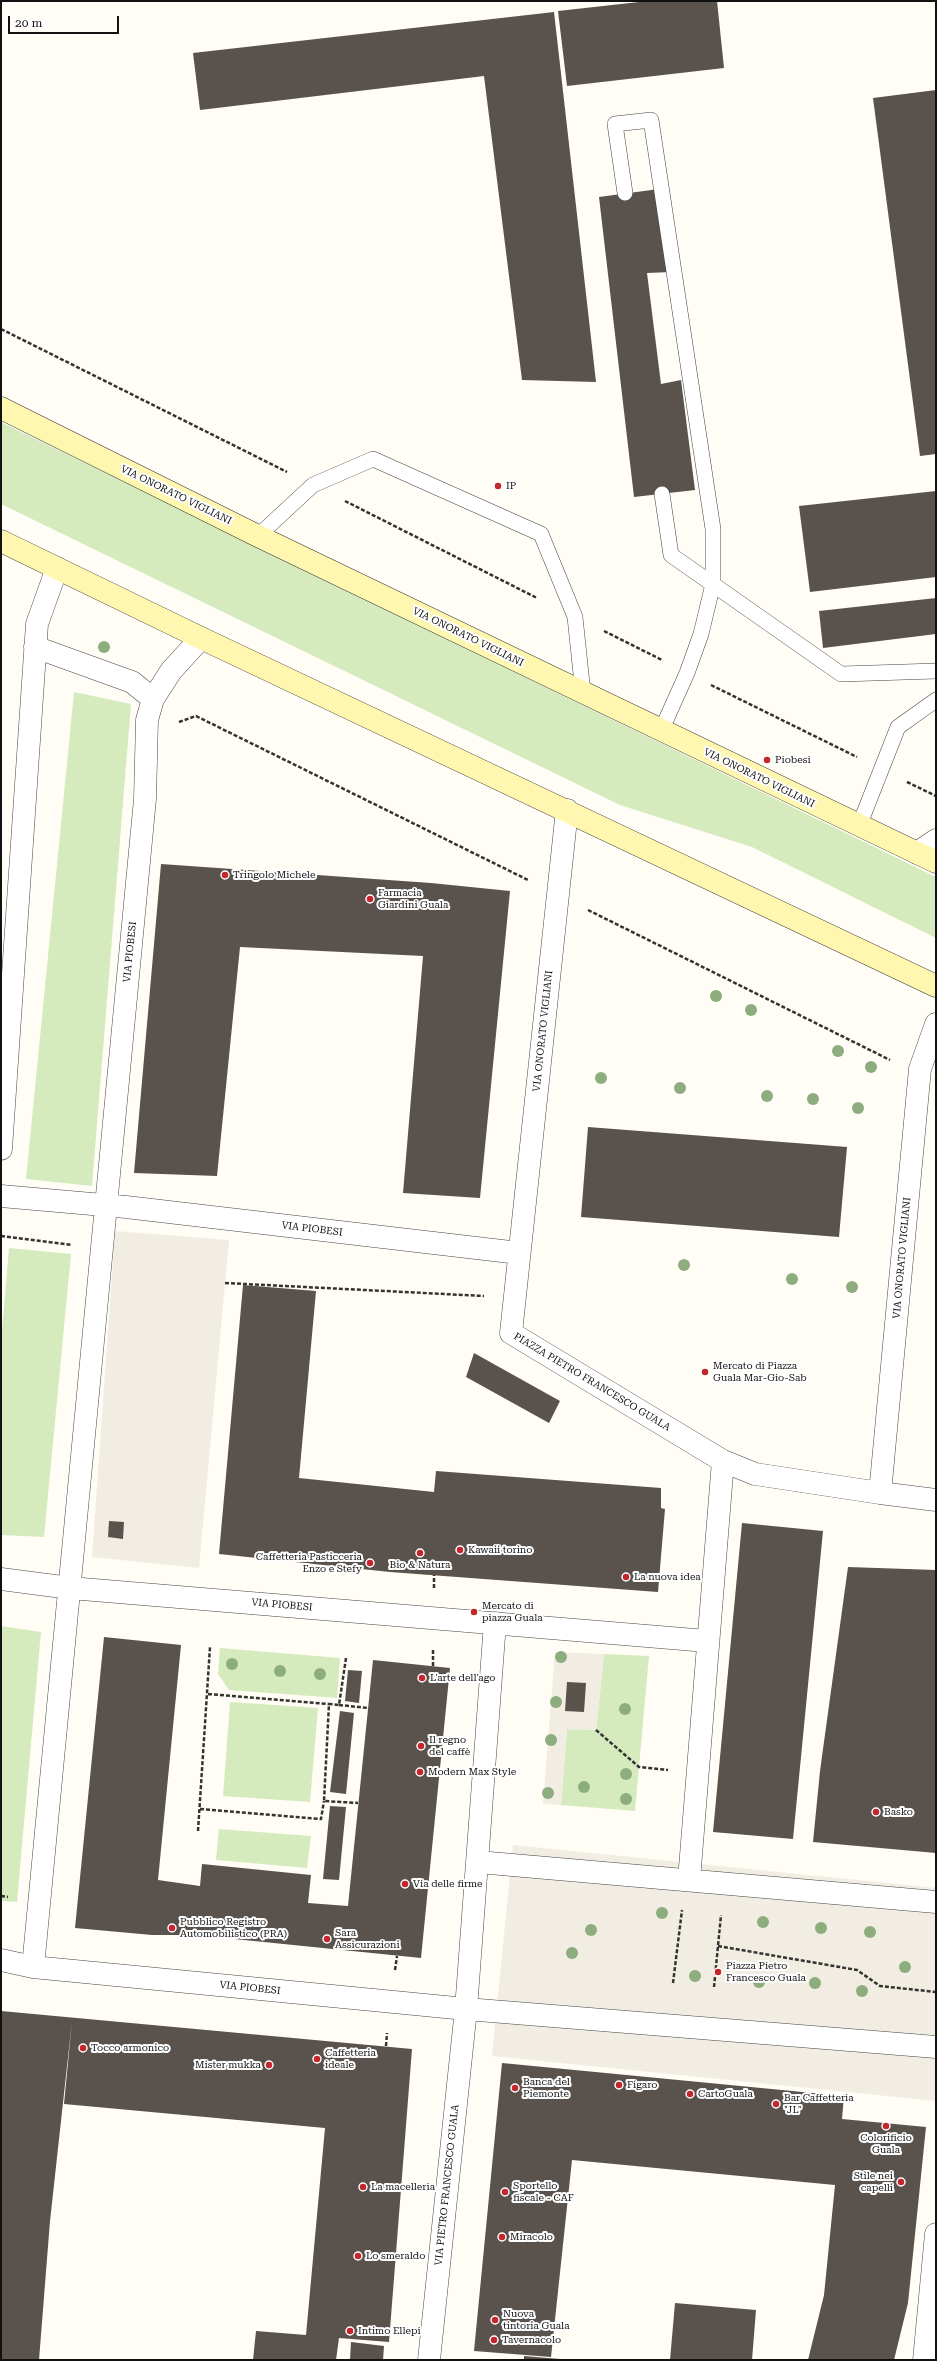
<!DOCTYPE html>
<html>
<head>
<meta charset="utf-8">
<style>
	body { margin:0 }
	#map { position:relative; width:937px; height:2361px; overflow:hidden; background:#fffdf5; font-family:"Roboto Serif",serif }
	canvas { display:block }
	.frame { position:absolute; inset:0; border:2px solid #111; pointer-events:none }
	.scale { position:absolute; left:8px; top:16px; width:111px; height:18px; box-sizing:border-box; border:2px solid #111; border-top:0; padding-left:5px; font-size:12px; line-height:14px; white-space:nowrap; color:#111; -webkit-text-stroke:3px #fff; paint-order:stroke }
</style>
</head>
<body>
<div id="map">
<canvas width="937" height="2361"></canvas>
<div class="frame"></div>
<div class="scale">20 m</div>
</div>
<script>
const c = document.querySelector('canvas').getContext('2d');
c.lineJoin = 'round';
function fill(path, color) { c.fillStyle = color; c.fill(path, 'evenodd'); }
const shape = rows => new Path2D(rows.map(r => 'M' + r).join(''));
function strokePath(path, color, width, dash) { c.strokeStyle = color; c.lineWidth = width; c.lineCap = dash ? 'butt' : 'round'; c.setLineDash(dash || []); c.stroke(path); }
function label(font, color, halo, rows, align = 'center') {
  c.font = font + ' "Roboto Serif",serif'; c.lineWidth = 4; c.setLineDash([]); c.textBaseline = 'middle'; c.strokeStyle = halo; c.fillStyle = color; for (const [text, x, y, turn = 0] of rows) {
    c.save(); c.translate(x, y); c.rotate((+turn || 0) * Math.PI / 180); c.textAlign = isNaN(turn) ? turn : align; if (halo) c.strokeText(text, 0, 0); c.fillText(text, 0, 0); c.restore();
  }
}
fill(shape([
	[1,422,936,877,936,938,752,847,620,805,1,504],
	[74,692,131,704,92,1186,26,1179],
	[9,1248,71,1254,44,1537,1,1535,1,1342],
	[1,1626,41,1632,17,1902,1,1901],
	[220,1648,340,1658,337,1698,229,1690,218,1674],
	[604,1654,649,1656,635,1811,561,1805,567,1729,596,1730],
	[230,1702,318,1708,310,1802,223,1796],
	[219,1829,311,1836,307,1868,216,1860]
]), '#d5ebbd');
fill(shape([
	[115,1231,229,1240,199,1568,92,1557],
	[555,1652,604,1654,596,1730,567,1729,561,1805,543,1804],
	[513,1845,936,1888,936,2101,492,2056]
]), '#f1ede2');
fill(shape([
	[648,1,717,1,724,68,567,86,558,11],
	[554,12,596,382,522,380,484,76,200,110,193,53],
	[936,90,936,454,920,456,873,98],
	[659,189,671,272,647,273,661,384,681,380,695,490,634,497,599,197],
	[936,491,936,577,810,592,799,506],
	[936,598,936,634,823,648,819,611],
	[161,864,431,883,510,891,480,1198,403,1193,423,956,240,947,217,1176,134,1173],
	[588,1127,847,1147,839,1237,581,1217],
	[243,1285,316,1291,299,1478,434,1492,436,1471,661,1488,661,1508,665,1509,658,1592,390,1572,219,1554],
	[474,1353,560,1401,549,1423,466,1377],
	[109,1521,124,1522,123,1539,108,1537],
	[742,1523,823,1531,793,1839,713,1832],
	[848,1567,936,1570,936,1853,813,1842,820,1771],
	[104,1637,181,1645,158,1880,200,1886,202,1864,311,1875,308,1903,348,1906,373,1660,450,1668,421,1958,195,1935,152,1935,75,1928],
	[348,1670,362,1671,359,1703,345,1701],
	[567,1682,586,1683,584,1712,565,1711],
	[340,1711,354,1713,346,1794,330,1792],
	[330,1806,346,1807,339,1880,323,1879],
	[1,2011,412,2049,389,2342,339,2338,336,2360,253,2360,256,2331,306,2335,325,2128,64,2104,72,2021,50,2221,39,2360,1,2360],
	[502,2063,844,2096,842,2119,926,2127,908,2303,894,2360,808,2360,824,2295,835,2185,572,2160,551,2357,474,2351],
	[675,2303,756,2310,752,2360,670,2360],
	[351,2342,384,2346,383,2360,350,2360],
	[524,2356,560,2359,560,2360,524,2360]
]), '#5a524d');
const lane = shape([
	[625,193,615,124,651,120,713,529,713,584,701,634,687,673,661,731],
	[662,494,671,555,841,674,936,671],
	[258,536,313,485,373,459,541,534,575,617,583,693],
	[859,826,898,727,936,700]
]);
const street = shape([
	[35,647,132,682,153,699],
	[567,810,511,1333,723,1461,755,1474,880,1493,936,1500],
	[917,853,936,840],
	[1,1149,37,624,57,568],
	[1,1196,126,1207,519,1253],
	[880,1493,920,1069,936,1024],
	[1,1579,70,1588,707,1641],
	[478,1862,936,1902],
	[689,1880,723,1461],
	[1,1960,33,1967,466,2009,936,2047],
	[33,1967,145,799,147,720,153,699,171,671,201,638],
	[429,2360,466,2009,495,1623],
	[924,2360,936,2234]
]);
const secondary = shape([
	[1,408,258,536,936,862],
	[1,541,201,638,936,986]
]);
strokePath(lane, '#444', 16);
strokePath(street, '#444', 23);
strokePath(secondary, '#333', 23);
strokePath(shape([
	[1,329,287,472],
	[345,501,537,598],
	[604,631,662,660],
	[711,685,857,757],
	[179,722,196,716,528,880],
	[907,782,936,796],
	[588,910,890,1060],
	[1,1236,72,1245],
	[225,1283,484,1296],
	[434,1588,434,1575],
	[346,1658,339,1705,329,1704,324,1801,358,1803],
	[433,1666,433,1649],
	[208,1694,329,1704],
	[339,1705,368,1708],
	[596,1730,639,1767,668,1770],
	[200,1809,321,1819,324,1801],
	[198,1831,210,1647],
	[1,1896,8,1897],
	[718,1946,857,1970,880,1986,936,1992],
	[395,1970,397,1956],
	[673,1983,682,1910],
	[714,1987,721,1915],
	[386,2046,387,2033]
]), '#333', 2.5, [4, 2]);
strokePath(lane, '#fff', 15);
strokePath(street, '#fff', 22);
strokePath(secondary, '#fff6b0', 22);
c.fillStyle = '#8dad7f';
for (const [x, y] of [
	[104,647],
	[716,996],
	[751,1010],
	[838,1051],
	[871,1067],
	[601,1078],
	[680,1088],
	[767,1096],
	[813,1099],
	[858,1108],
	[684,1265],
	[792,1279],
	[852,1287],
	[561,1657],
	[232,1664],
	[280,1671],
	[320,1674],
	[556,1702],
	[625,1709],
	[551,1740],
	[626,1774],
	[584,1787],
	[548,1793],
	[626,1799],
	[662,1913],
	[763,1922],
	[821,1928],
	[591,1930],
	[870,1932],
	[572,1953],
	[905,1967],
	[695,1976],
	[759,1982],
	[815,1983],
	[862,1991]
]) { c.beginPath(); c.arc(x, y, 6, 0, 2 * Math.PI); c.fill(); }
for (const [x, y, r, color] of [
	[498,486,4,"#c4262e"],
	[767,760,4,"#c4262e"],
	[225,875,4,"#c4262e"],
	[370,899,4,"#c4262e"],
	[705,1372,4,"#c4262e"],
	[460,1550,4,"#c4262e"],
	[420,1553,4,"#c4262e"],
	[370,1563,4,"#c4262e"],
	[626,1577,4,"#c4262e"],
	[474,1612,4,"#c4262e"],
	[422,1678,4,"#c4262e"],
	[421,1746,4,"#c4262e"],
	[420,1772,4,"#c4262e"],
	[876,1812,4,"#c4262e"],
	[405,1884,4,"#c4262e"],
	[172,1928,4,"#c4262e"],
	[327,1939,4,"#c4262e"],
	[718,1972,4,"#c4262e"],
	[83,2048,4,"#c4262e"],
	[317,2059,4,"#c4262e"],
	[269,2065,4,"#c4262e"],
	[619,2085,4,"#c4262e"],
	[515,2088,4,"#c4262e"],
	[690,2094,4,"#c4262e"],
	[776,2104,4,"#c4262e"],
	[886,2126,4,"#c4262e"],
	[901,2182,4,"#c4262e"],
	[363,2187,4,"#c4262e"],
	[505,2192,4,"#c4262e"],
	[502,2237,4,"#c4262e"],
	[358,2256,4,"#c4262e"],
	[495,2320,4,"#c4262e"],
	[350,2331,4,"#c4262e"],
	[494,2340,4,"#c4262e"]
]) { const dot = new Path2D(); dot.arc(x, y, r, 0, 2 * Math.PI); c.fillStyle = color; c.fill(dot); strokePath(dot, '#fff', 1.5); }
label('10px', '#111', '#fff', [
	["IP",506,486],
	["Piobesi",775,760],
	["Tringolo Michele",233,875],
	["Farmacia",378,893],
	["Giardini Guala",378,905],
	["Mercato di Piazza",713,1366],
	["Guala Mar-Gio-Sab",713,1378],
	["Kawaii torino",468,1550],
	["Caffetteria Pasticceria",362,1557,"right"],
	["Enzo e Stefy",362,1569,"right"],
	["Bio & Natura",420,1565,"center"],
	["La nuova idea",634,1577],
	["Mercato di",482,1606],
	["piazza Guala",482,1618],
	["L'arte dell'ago",430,1678],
	["Il regno",429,1740],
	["del caffè",429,1752],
	["Modern Max Style",428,1772],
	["Basko",884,1812],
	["Via delle firme",413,1884],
	["Pubblico Registro",180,1922],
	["Automobilistico (PRA)",180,1934],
	["Sara",335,1933],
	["Assicurazioni",335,1945],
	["Piazza Pietro",726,1966],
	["Francesco Guala",726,1978],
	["Tocco armonico",91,2048],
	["Caffetteria",325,2053],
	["ideale",325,2065],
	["Mister mukka",261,2065,"right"],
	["Banca del",523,2082],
	["Piemonte",523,2094],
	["Figaro",627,2085],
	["CartoGuala",698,2094],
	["Bar Caffetteria",784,2098],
	["\"JL\"",784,2110],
	["Colorificio",886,2138,"center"],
	["Guala",886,2150,"center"],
	["Stile nei",893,2176,"right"],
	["capelli",893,2188,"right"],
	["Sportello",513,2186],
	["fiscale - CAF",513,2198],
	["La macelleria",371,2187],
	["Miracolo",510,2237],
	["Lo smeraldo",366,2256],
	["Nuova",503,2314],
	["tintoria Guala",503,2326],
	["Intimo Ellepi",358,2331],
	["Tavernacolo",502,2340]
], 'left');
label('10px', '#111', '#fff', [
	["VIA ONORATO VIGLIANI",176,495,26],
	["VIA ONORATO VIGLIANI",468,637,26],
	["VIA ONORATO VIGLIANI",759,778,26],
	["VIA PIOBESI",130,952,-84],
	["VIA ONORATO VIGLIANI",543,1031,-84],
	["VIA PIOBESI",312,1229,7],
	["VIA ONORATO VIGLIANI",902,1258,-85],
	["PIAZZA PIETRO FRANCESCO GUALA",592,1382,31],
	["VIA PIOBESI",282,1605,5],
	["VIA PIOBESI",250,1988,6],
	["VIA PIETRO FRANCESCO GUALA",447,2185,-84]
]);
</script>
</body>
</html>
